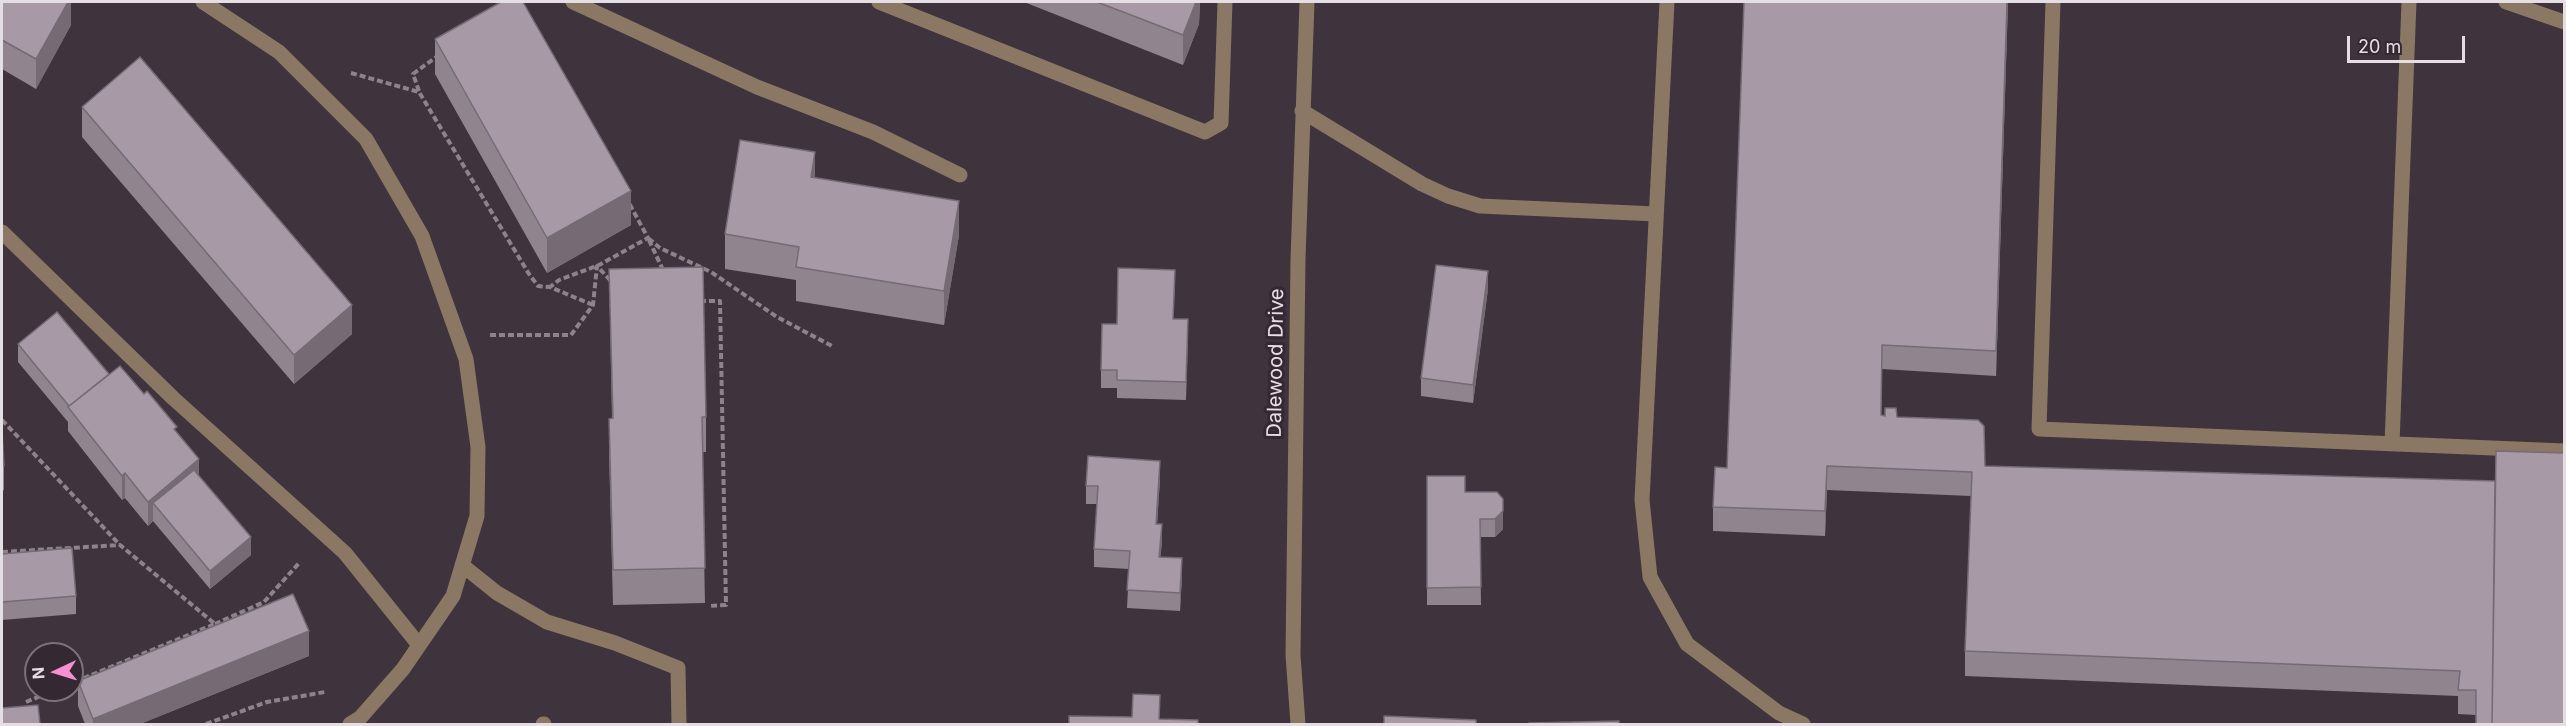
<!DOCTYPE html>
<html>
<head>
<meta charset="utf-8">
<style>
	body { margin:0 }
	#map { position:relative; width:2566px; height:726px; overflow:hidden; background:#3f333d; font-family:Inter,sans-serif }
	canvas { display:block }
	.frame { position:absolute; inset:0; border:3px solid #e6dee5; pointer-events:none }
	.north { position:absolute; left:24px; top:642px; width:60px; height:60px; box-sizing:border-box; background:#342933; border:2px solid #7b717a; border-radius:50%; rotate:266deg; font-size:16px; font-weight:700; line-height:24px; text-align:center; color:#e6dee5 }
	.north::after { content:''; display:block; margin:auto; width:21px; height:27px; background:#f690d0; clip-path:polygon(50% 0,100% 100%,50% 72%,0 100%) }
	.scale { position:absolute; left:2347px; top:36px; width:118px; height:27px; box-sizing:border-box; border:3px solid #e6dee5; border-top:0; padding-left:8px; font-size:18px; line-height:21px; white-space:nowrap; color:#e6dee5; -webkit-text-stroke:4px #342933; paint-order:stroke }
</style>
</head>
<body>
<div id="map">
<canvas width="2566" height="726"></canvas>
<div class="frame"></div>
<div class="north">N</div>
<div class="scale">20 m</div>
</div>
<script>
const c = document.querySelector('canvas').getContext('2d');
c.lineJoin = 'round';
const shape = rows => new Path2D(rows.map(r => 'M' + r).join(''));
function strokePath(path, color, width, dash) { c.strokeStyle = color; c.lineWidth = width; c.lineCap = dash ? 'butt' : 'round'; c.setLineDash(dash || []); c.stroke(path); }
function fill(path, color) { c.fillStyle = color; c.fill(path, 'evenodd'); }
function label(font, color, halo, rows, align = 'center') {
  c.font = font + ' Inter,sans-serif'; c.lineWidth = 6; c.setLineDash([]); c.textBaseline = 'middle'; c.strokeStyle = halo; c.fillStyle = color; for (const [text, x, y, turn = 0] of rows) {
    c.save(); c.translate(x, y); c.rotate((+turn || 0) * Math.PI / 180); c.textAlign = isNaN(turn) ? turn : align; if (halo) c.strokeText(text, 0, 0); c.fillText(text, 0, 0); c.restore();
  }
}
strokePath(shape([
	[351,73,419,92,529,274,538,286,550,287],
	[419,91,413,74,439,55],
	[663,270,648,238,660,248,711,272,777,317,832,346],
	[700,301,720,301,726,605,709,606],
	[593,305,550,287,559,280,599,265,648,238,629,203],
	[490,335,571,335,593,305,597,266,611,281],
	[2,420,120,545],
	[2,552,120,545,215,624,72,683],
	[215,624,264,602,300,562],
	[26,702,55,690],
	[206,724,267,702,325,692]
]), '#8d838b', 4, [6, 3]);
strokePath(shape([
	[203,2,279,52,366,139,422,236,466,359,478,447,477,516,453,596,403,669,360,718,350,724],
	[573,2,757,87,873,132,960,175],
	[879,2,1205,132,1221,123,1225,2],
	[1667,2,1642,500,1650,577,1687,644,1779,713,1803,724],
	[2053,2,2039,429,2564,451],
	[2506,2,2564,22],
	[1302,111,1422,184,1448,196,1480,206,1656,214],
	[2,232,173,398,345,553,419,645],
	[2392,444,2409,2],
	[462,565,497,593,547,622,615,643,678,668,679,724],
	[543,724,544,724],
	[1298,724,1293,655,1298,259,1307,2]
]), '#8a7764', 15);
fill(shape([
	[2,2,71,2,71,25,36,89,2,69],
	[1024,2,1200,2,1199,24,1183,65],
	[2008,2,1996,376,1882,369,1881,415,1885,416,1885,408,1897,417,1985,466,2495,481,2565,453,2476,715,2458,714,2458,696,1965,676,1965,651,1971,496,1827,490,1825,536,1713,531,1713,507,1727,468],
	[435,39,631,225,547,273,435,74],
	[82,107,352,334,294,384,82,137],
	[815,178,959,235,944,325,796,301,796,280,725,269,725,234],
	[609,269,706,417,706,452,702,452,705,603,613,605,609,453,609,419,612,419],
	[1175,288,1173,319,1188,337,1186,400,1117,398,1117,388,1101,388,1101,370],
	[1488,289,1473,403,1421,396,1421,378],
	[18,344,109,374,177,433,199,476,251,555,210,589,153,521,148,526,125,498,122,500,68,431,68,422,18,362],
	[2,432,4,466,4,490,2,491],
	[1427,476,1465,492,1497,492,1503,529,1495,537,1480,537,1481,605,1427,605],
	[1160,479,1157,524,1162,542,1160,557,1182,576,1180,611,1127,608,1129,569,1094,567,1094,549,1097,504,1086,504,1086,486],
	[2,554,76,596,76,614,2,620],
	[309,656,140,724,85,724,78,706,78,681]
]), '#90848f');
fill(shape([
	[68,2,71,2,71,25,36,89,36,59],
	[1196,2,1200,2,1199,24,1183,65,1183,35],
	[2007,2,2008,3,1996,376,1996,351],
	[815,152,815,187,811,177],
	[631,191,631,225,547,273,547,238],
	[959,201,959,235,944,325,944,291],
	[1488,271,1488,289,1473,403,1473,385],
	[352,305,352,334,294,384,294,355],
	[199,459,199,483,153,503,153,521,148,526,148,502],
	[1160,461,1160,479,1156,541,1156,524],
	[1827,466,1827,490,1825,536,1825,511],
	[125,473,125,498,122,500,122,476],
	[1503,511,1503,529,1495,537,1495,519],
	[1162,524,1162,542,1159,575,1159,557],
	[251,537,251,555,210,589,210,571],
	[1182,558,1182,576,1180,611,1180,593],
	[309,631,309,656,140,724,93,724,93,719]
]), '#766b74');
const building = shape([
	[2,2,68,2,36,59,2,40,2,2],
	[501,2,523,2,631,191,547,238,435,39,501,2],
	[1097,2,1196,2,1183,35,1097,2],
	[1744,2,2007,2,1996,351,1882,345,1881,415,1885,416,1885,408,1896,408,1897,417,1978,420,1984,426,1985,466,2495,481,2492,724,2476,724,2476,690,2458,690,2460,671,1965,651,1972,472,1827,466,1825,511,1713,507,1715,467,1727,468,1744,2],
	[140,57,352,305,294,355,82,107,140,57],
	[740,140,815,152,811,177,959,201,944,291,796,267,799,247,725,234,740,140],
	[1436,265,1488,271,1473,385,1421,378,1436,265],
	[703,267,706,417,702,417,705,568,613,570,609,419,613,418,609,269,703,267],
	[1118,268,1175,270,1173,319,1188,319,1186,382,1117,380,1117,370,1101,370,1102,324,1117,324,1118,268],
	[57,312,109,374,69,406,18,344,57,312],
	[120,366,144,394,147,391,177,427,174,429,199,459,148,502,125,473,122,476,68,407,120,366],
	[2,432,4,466,2,466,2,432],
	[2496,451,2565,453,2565,724,2492,724,2496,451],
	[1088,456,1160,461,1156,524,1162,524,1159,557,1182,558,1180,593,1127,590,1130,551,1094,549,1098,486,1086,486,1088,456],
	[194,470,251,537,210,571,153,503,194,470],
	[1427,476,1465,476,1465,492,1497,492,1503,499,1503,511,1495,519,1480,519,1481,587,1427,588,1427,476],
	[72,548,76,596,2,602,2,554,72,548],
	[293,594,309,631,93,719,78,681,293,594],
	[1133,694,1160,695,1159,719,1198,720,1198,724,1069,724,1069,716,1132,717,1133,694],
	[38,705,40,724,2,724,2,708,38,705],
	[1384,716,1476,720,1476,724,1384,724,1384,716],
	[1619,721,1619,724,1529,724,1529,723,1619,721]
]);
fill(building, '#a899a6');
strokePath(building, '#766b74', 1.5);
label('20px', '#e6dee5', '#342933', [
	["Dalewood Drive",1276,363,-89]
]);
</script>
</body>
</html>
